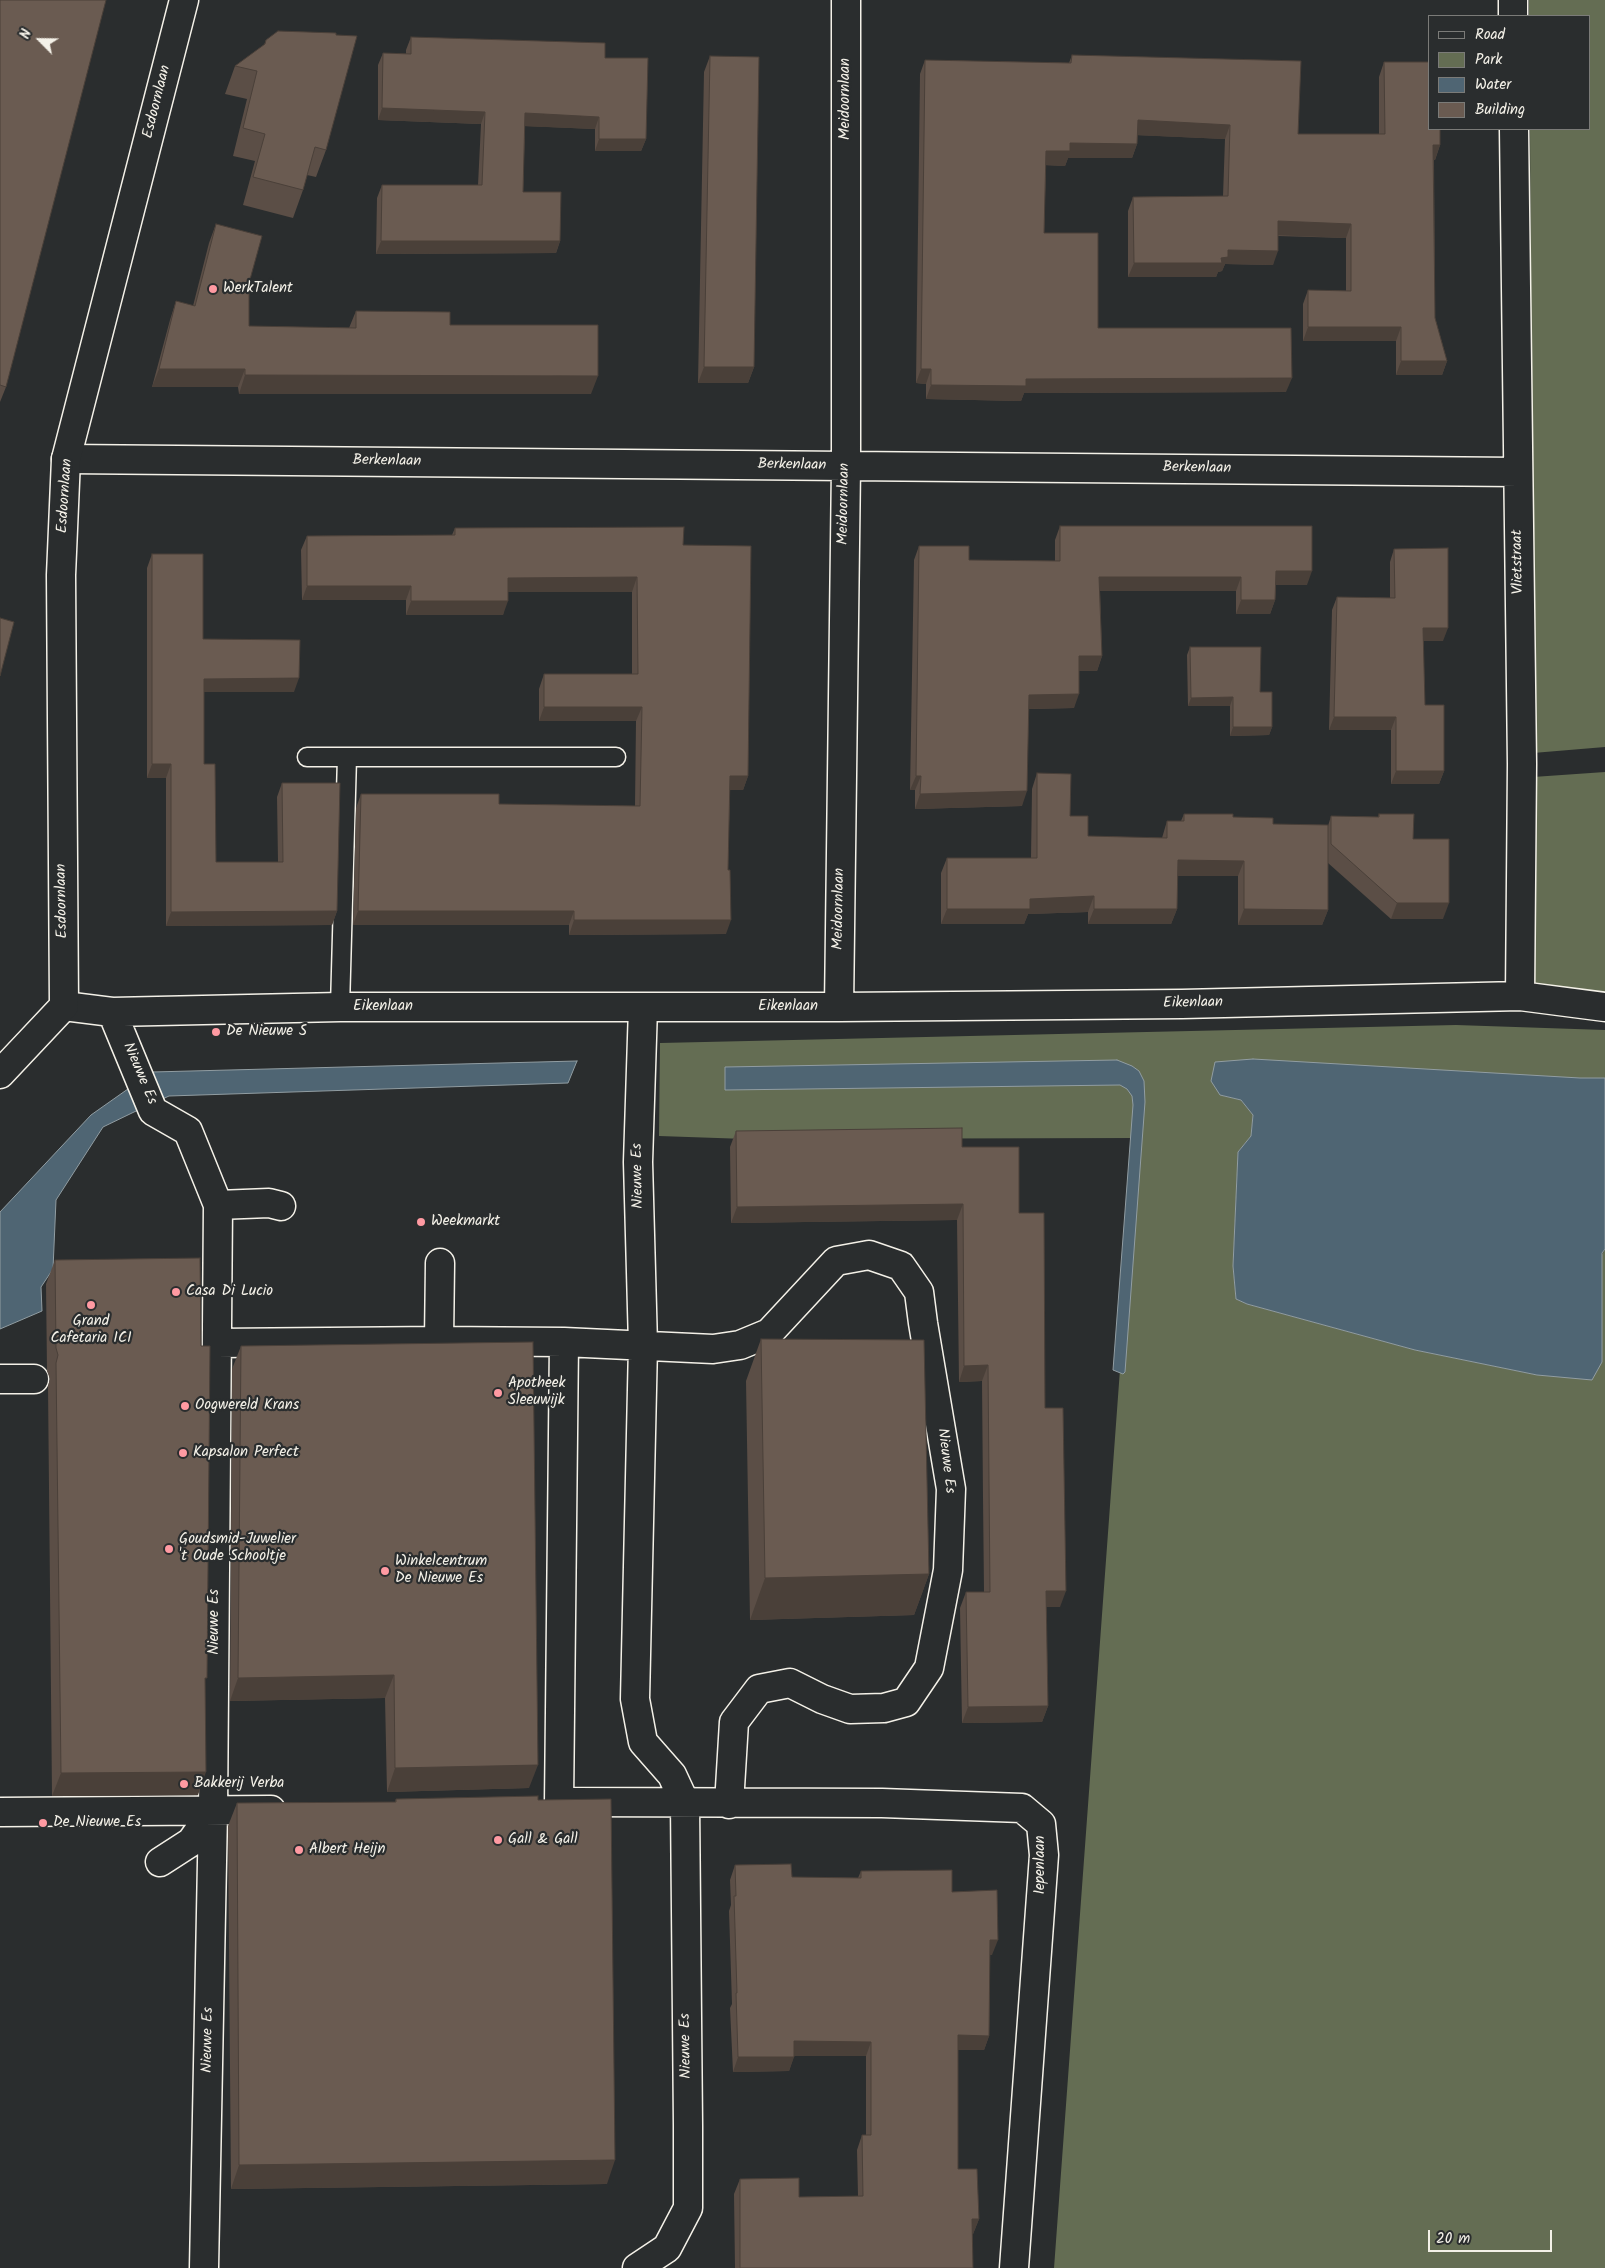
<!DOCTYPE html>
<html>
<head>
<meta charset="utf-8">
<style>
	body { margin:0 }
	#map { position:relative; width:1605px; height:2268px; overflow:hidden; background:#2a2d2e; font-family:Kalam,sans-serif }
	canvas { display:block }
	.legend { position:absolute; left:1428px; top:15px; width:162px; height:115px; box-sizing:border-box; background:#2a2d2e; border:1px solid #7b7b78; margin:0; padding:6px 9px; list-style:none; font-size:15px; color:#f4f1e8 }
	.legend li { display:flex; align-items:center; gap:10px; height:25px }
	.legend b { width:25px; border:1px solid #7b7b78 }
	.north { position:absolute; left:15px; top:15px; width:50px; height:50px; -webkit-text-stroke:4px #2a2d2e; paint-order:stroke; rotate:293deg; font-size:14px; font-weight:700; line-height:20px; text-align:center; color:#f4f1e8 }
	.north::after { content:''; display:block; margin:auto; width:18px; height:22px; background:#f4f1e8; clip-path:polygon(50% 0,100% 100%,50% 72%,0 100%) }
	.scale { position:absolute; left:1428px; top:2230px; width:124px; height:22px; box-sizing:border-box; border:2px solid #f4f1e8; border-top:0; padding-left:6px; font-size:15px; line-height:18px; white-space:nowrap; color:#f4f1e8; -webkit-text-stroke:4px #2a2d2e; paint-order:stroke }
</style>
</head>
<body>
<div id="map">
<canvas width="1605" height="2268"></canvas>
<ul class="legend">
<li><b style="height:6px;background:#2a2d2e"></b>Road</li>
<li><b style="height:14px;background:#646d53"></b>Park</li>
<li><b style="height:14px;background:#4f6573"></b>Water</li>
<li><b style="height:14px;background:#6a5b51"></b>Building</li>
</ul>
<div class="north">N</div>
<div class="scale">20 m</div>
</div>
<script>
const c = document.querySelector('canvas').getContext('2d');
c.lineJoin = 'round';
function fill(path, color) { c.fillStyle = color; c.fill(path, 'evenodd'); }
const shape = rows => new Path2D(rows.map(r => 'M' + r).join(''));
function strokePath(path, color, width, dash) { c.strokeStyle = color; c.lineWidth = width; c.lineCap = dash ? 'butt' : 'round'; c.setLineDash(dash || []); c.stroke(path); }
function label(font, color, halo, rows, align = 'center') {
  c.font = font + ' Kalam,sans-serif'; c.lineWidth = 4.5; c.setLineDash([]); c.textBaseline = 'middle'; c.strokeStyle = halo; c.fillStyle = color; for (const [text, x, y, turn = 0] of rows) {
    c.save(); c.translate(x, y); c.rotate((+turn || 0) * Math.PI / 180); c.textAlign = isNaN(turn) ? turn : align; if (halo) c.strokeText(text, 0, 0); c.fillText(text, 0, 0); c.restore();
  }
}
fill(shape([
	[1529,0,1605,0,1605,747,1533,753,1530,129,1589,129,1589,16,1529,16],
	[1605,772,1605,996,1534,994,1533,777],
	[1456,1025,1605,1030,1605,1078,1220,1095,1241,1100,1253,1115,1251,1136,1238,1152,1233,1266,1236,1299,1247,1304,1415,1350,1537,1375,1605,1249,1605,2268,1054,2268,1137,1138,746,1139,659,1136,660,1043]
]), '#646d53');
const water = shape([
	[1253,1059,1580,1078,1605,1078,1605,1249,1602,1253,1602,1362,1592,1380,1537,1375,1415,1350,1247,1304,1236,1299,1233,1266,1238,1152,1251,1136,1253,1115,1241,1100,1220,1095,1211,1081,1215,1062,1253,1059],
	[1117,1060,1132,1066,1139,1071,1144,1081,1145,1102,1125,1372,1123,1374,1113,1370,1133,1105,1132,1096,1127,1089,1120,1085,725,1090,725,1067,1117,1060],
	[577,1061,568,1083,169,1096,134,1112,103,1127,56,1200,53,1269,41,1287,42,1311,0,1329,0,1212,91,1115,152,1072,577,1061]
]);
fill(water, '#4f6573');
strokePath(water, '#919da2', 1);
const lane = shape([
	[307,757,616,757],
	[340,1007,347,757]
]);
const street = shape([
	[1513,0,1513,16],
	[1514,129,1522,764,1520,996],
	[66,459,1518,472],
	[64,1006,112,1012,340,1007,839,1007,1182,1004,1520,996,1605,1007],
	[839,1007,846,466,846,0],
	[112,1012,153,1111,188,1131,218,1205,213,1811,204,2268],
	[218,1205,269,1203,281,1206],
	[439,1341,440,1263],
	[217,1343,439,1341,564,1342,713,1349,740,1345,769,1333,836,1261,869,1255,901,1266,919,1292,923,1323,951,1489,948,1570,929,1668,906,1702,884,1708,850,1709,822,1699,790,1683,759,1689,734,1722,729,1804],
	[0,1379,34,1379],
	[574,1802,882,1803,1022,1808,1041,1824,1044,1855,1014,2268],
	[559,1803,564,1342],
	[0,1812,271,1810],
	[160,1862,191,1842,213,1811],
	[637,2268,667,2248,688,2208,688,2126,685,1803,672,1775,643,1742,635,1699,643,1345,638,1162,643,1007]
]);
const secondary = shape([
	[0,1074,64,1006,61,575,66,459,184,0]
]);
strokePath(lane, '#f4f1e8', 21);
strokePath(street, '#f4f1e8', 31);
strokePath(secondary, '#f4f1e8', 31);
strokePath(lane, '#2a2d2e', 18);
strokePath(street, '#2a2d2e', 28);
strokePath(secondary, '#2a2d2e', 28);
fill(shape([
	[0,0,6,387,0,402],
	[411,37,605,58,646,139,641,151,595,151,595,129,525,126,523,192,560,241,556,253,376,254,377,198,382,185,478,185,481,124,378,120,378,65,383,53,406,54,406,50],
	[266,40,326,150,316,177,307,175,303,190,293,218,243,205,255,161,233,156,247,99,225,94,235,66,264,45],
	[1072,55,1298,134,1379,134,1379,77,1384,62,1440,145,1435,160,1434,160,1435,318,1447,361,1442,375,1396,375,1396,341,1303,341,1303,304,1308,290,1346,291,1346,238,1278,236,1273,265,1225,264,1222,271,1218,272,1216,277,1128,277,1128,211,1133,197,1223,196,1225,139,1137,135,1137,144,1132,158,1068,158,1065,166,1046,165,1044,233,1098,328,1286,392,1024,393,1021,401,926,399,926,384,916,383,920,74,925,60,1069,63],
	[710,56,754,367,748,383,698,383,704,72],
	[216,224,249,283,249,326,349,328,356,311,450,325,591,394,239,394,238,387,152,387,170,320,176,301,193,306,209,243],
	[1060,526,1307,585,1276,585,1275,600,1270,614,1236,614,1236,591,1100,591,1102,656,1097,671,1079,671,1074,708,1029,709,1022,806,915,809,915,790,910,790,914,560,919,546,969,560,1055,561,1055,540],
	[455,528,683,545,748,776,743,790,730,790,726,934,569,935,569,925,353,925,356,808,361,794,499,804,635,806,636,721,539,721,539,689,544,674,632,674,632,592,508,592,503,615,406,615,406,600,302,600,301,550,307,536,452,535],
	[1394,549,1443,641,1423,641,1425,705,1444,771,1439,784,1391,784,1391,730,1329,730,1332,610,1337,597,1390,598,1390,562],
	[152,554,203,639,294,692,204,692,204,764,216,862,278,862,277,797,282,783,337,911,332,925,166,926,166,778,147,778,147,568],
	[1190,647,1260,692,1272,727,1269,735,1230,736,1230,706,1188,706,1187,655],
	[1037,773,1070,816,1088,836,1162,838,1167,821,1181,821,1184,814,1233,817,1273,824,1328,826,1331,816,1378,817,1379,814,1413,839,1443,919,1391,919,1328,863,1328,910,1322,925,1238,925,1238,876,1177,876,1177,909,1171,924,1088,924,1088,912,1028,914,1024,924,941,924,941,873,947,858,1031,858,1032,789],
	[736,1131,962,1147,1019,1213,1045,1408,1060,1607,1046,1607,1048,1706,1042,1722,962,1723,960,1608,966,1592,984,1592,983,1498,982,1381,959,1382,957,1220,731,1223,730,1147],
	[55,1260,205,1683,198,1795,52,1796,48,1386,50,1379,47,1371,46,1284],
	[761,1339,929,1574,914,1615,750,1620,746,1381],
	[241,1346,529,1788,387,1792,385,1698,230,1701,232,1369],
	[396,1799,538,1800,607,2184,231,2189,228,1826,237,1803,395,1802],
	[735,1865,792,1877,858,1878,861,1871,952,1892,992,1955,990,1955,989,2036,984,2050,958,2050,958,2169,979,2219,973,2234,972,2234,973,2268,735,2268,734,2194,740,2179,799,2197,858,2196,857,2150,862,2135,866,2135,866,2056,794,2056,789,2071,733,2072,730,2008,732,2004,729,1911,731,1905,730,1880]
]), '#5b4e46');
fill(shape([
	[382,108,485,112,481,124,378,120],
	[525,113,599,117,595,129,521,126],
	[1138,120,1230,125,1225,139,1133,135],
	[599,139,646,139,641,151,595,151],
	[1070,143,1137,144,1132,158,1068,158,1065,166,1041,165,1046,151],
	[1433,145,1440,145,1435,160,1428,160],
	[1278,221,1351,224,1346,238,1273,235],
	[381,241,560,241,556,253,376,254],
	[1228,250,1278,251,1273,265,1225,264,1222,271,1218,272,1216,277,1128,277,1134,263,1221,258],
	[1308,327,1401,327,1396,341,1303,341],
	[1401,361,1447,361,1442,375,1396,375],
	[704,367,754,367,748,383,698,383],
	[159,369,245,369,238,387,152,387],
	[921,369,931,369,926,384,916,383],
	[245,375,598,376,591,394,239,394],
	[1292,378,1286,392,1024,393,1021,401,926,399,931,385,1026,379],
	[1276,571,1312,571,1307,585,1271,585],
	[637,577,632,592,503,592,508,578],
	[1099,577,1241,577,1236,591,1094,591],
	[307,586,411,586,406,600,302,600],
	[1241,600,1275,600,1270,614,1236,614],
	[411,601,508,601,503,615,406,615],
	[1423,628,1448,628,1443,641,1418,641],
	[1079,656,1102,656,1097,671,1073,671],
	[299,678,294,692,199,692,204,679],
	[1079,694,1074,708,1024,709,1029,695],
	[1233,697,1230,706,1188,706,1191,698],
	[544,707,642,707,636,721,539,721],
	[1334,717,1396,717,1391,730,1329,730],
	[1233,727,1272,727,1269,735,1230,736],
	[152,764,171,764,166,778,147,778],
	[1396,771,1444,771,1439,784,1391,784],
	[730,776,748,776,743,790,725,790],
	[916,776,921,776,915,790,910,790],
	[1027,791,1022,806,915,809,920,794],
	[1178,860,1244,861,1238,876,1172,876],
	[1094,896,1088,912,1028,914,1024,924,941,924,947,909,1030,899],
	[1397,903,1449,903,1443,919,1391,919],
	[1094,909,1177,909,1171,924,1088,924],
	[1244,909,1328,910,1322,925,1238,925],
	[337,911,332,925,166,926,171,912],
	[358,911,574,911,569,925,353,925],
	[574,920,731,920,726,934,569,935],
	[963,1204,957,1220,731,1223,737,1207],
	[988,1365,982,1381,959,1382,964,1366],
	[929,1574,914,1615,750,1620,765,1578],
	[1046,1591,1066,1591,1060,1607,1040,1607],
	[394,1675,385,1698,230,1701,238,1678],
	[1048,1706,1042,1722,962,1723,968,1707],
	[538,1765,529,1788,387,1792,395,1768],
	[206,1772,198,1795,52,1796,61,1773],
	[990,1940,998,1940,992,1955,985,1955],
	[958,2035,989,2036,984,2050,952,2050],
	[794,2041,871,2042,866,2056,788,2056],
	[738,2057,794,2057,789,2071,733,2072],
	[615,2160,607,2184,231,2189,239,2165],
	[972,2219,979,2219,973,2234,967,2234]
]), '#4a4039');
const building = shape([
	[0,0,106,0,6,387,0,385,0,0],
	[278,31,336,33,336,35,357,36,326,150,315,147,303,190,253,177,265,134,243,128,257,71,235,66,265,44,266,40,278,31],
	[411,37,605,43,605,58,648,58,646,139,599,139,599,117,525,113,523,192,561,192,560,241,381,241,382,185,482,185,485,112,382,108,383,53,411,54,411,37],
	[1072,55,1301,61,1298,134,1385,134,1384,62,1429,62,1429,129,1440,129,1440,145,1433,145,1435,318,1447,361,1401,361,1401,327,1308,327,1308,290,1351,291,1351,224,1278,221,1278,251,1228,250,1228,257,1221,258,1222,263,1134,263,1133,197,1228,196,1230,125,1138,120,1137,144,1070,143,1070,151,1046,151,1044,233,1098,233,1098,328,1291,328,1292,378,1026,379,1026,386,931,385,931,369,921,369,925,60,1071,63,1072,55],
	[710,56,759,57,754,367,704,367,710,56],
	[216,224,262,236,249,283,249,326,356,328,356,311,450,312,450,325,598,325,598,376,245,375,245,369,159,369,176,301,195,306,216,224],
	[1060,526,1312,526,1312,571,1276,571,1275,600,1241,600,1241,577,1099,577,1102,656,1079,656,1079,694,1029,695,1027,791,920,794,921,776,916,776,919,546,969,546,969,560,1060,561,1060,526],
	[684,527,683,545,751,546,748,776,730,776,728,870,730,870,731,920,574,920,574,911,358,911,361,794,499,794,499,804,640,806,642,707,544,707,544,674,638,674,637,577,508,578,508,601,411,601,411,586,307,586,307,536,455,535,455,528,684,527],
	[1448,548,1448,628,1423,628,1425,705,1444,705,1444,771,1396,771,1396,717,1334,717,1337,597,1395,598,1394,549,1448,548],
	[152,554,203,554,203,639,300,640,299,678,204,679,204,764,215,764,216,862,283,862,282,783,340,783,337,911,171,912,171,764,152,764,152,554],
	[0,618,14,622,0,676,0,618],
	[1190,647,1261,647,1260,692,1272,692,1272,727,1233,727,1233,697,1191,698,1190,647],
	[1037,773,1071,774,1070,816,1088,816,1088,836,1167,838,1167,821,1184,821,1184,814,1233,814,1233,817,1273,818,1273,824,1328,825,1328,910,1244,909,1244,861,1178,860,1177,909,1094,909,1094,896,1030,899,1030,909,947,909,947,858,1037,858,1037,773],
	[1379,814,1414,814,1413,839,1449,839,1449,903,1397,903,1331,844,1331,816,1379,817,1379,814],
	[962,1128,962,1147,1019,1147,1019,1213,1044,1213,1045,1408,1063,1408,1066,1591,1046,1591,1048,1706,968,1707,966,1592,990,1592,989,1482,988,1365,964,1366,963,1204,737,1207,736,1131,962,1128],
	[200,1258,201,1346,210,1346,207,1678,205,1678,206,1772,61,1773,56,1363,58,1355,56,1348,55,1260,200,1258],
	[761,1339,924,1340,929,1574,765,1578,761,1339],
	[533,1342,538,1765,395,1768,394,1675,238,1678,241,1346,533,1342],
	[538,1796,538,1800,611,1799,615,2160,239,2165,237,1803,396,1802,396,1799,538,1796],
	[791,1864,792,1877,861,1878,861,1871,952,1870,952,1892,997,1890,998,1940,990,1940,989,2036,958,2035,958,2169,977,2169,979,2219,972,2219,973,2268,740,2268,740,2179,799,2178,799,2197,863,2196,862,2135,871,2135,871,2042,794,2041,794,2057,738,2057,736,1993,737,1993,734,1896,736,1896,735,1865,791,1864]
]);
fill(building, '#6a5b51');
strokePath(building, '#4a4039', 1);
for (const [x, y, r, color] of [
	[213,289,5,"#ff9aa2"],
	[216,1032,5,"#ff9aa2"],
	[421,1222,5,"#ff9aa2"],
	[176,1292,5,"#ff9aa2"],
	[91,1305,5,"#ff9aa2"],
	[498,1393,5,"#ff9aa2"],
	[185,1406,5,"#ff9aa2"],
	[183,1453,5,"#ff9aa2"],
	[169,1549,5,"#ff9aa2"],
	[385,1571,5,"#ff9aa2"],
	[184,1784,5,"#ff9aa2"],
	[43,1823,5,"#ff9aa2"],
	[498,1840,5,"#ff9aa2"],
	[299,1850,5,"#ff9aa2"]
]) { const dot = new Path2D(); dot.arc(x, y, r, 0, 2 * Math.PI); c.fillStyle = color; c.fill(dot); strokePath(dot, '#2a2d2e', 2); }
label('15px', '#f4f1e8', '#2a2d2e', [
	["Meidoornlaan",846,99,-90],
	["Esdoornlaan",158,102,-76],
	["Berkenlaan",387,462,1],
	["Berkenlaan",792,466,1],
	["Berkenlaan",1197,469,1],
	["Esdoornlaan",66,496,-86],
	["Meidoornlaan",845,504,-89],
	["Vlietstraat",1519,562,-91],
	["Esdoornlaan",63,901,-91],
	["Meidoornlaan",840,909,-89],
	["Eikenlaan",1193,1004,-1],
	["Eikenlaan",383,1007],
	["Eikenlaan",788,1007],
	["Nieuwe Es",139,1074,67],
	["Nieuwe Es",639,1176,-91],
	["Nieuwe Es",945,1461,83],
	["Nieuwe Es",215,1622,-90],
	["Iepenlaan",1041,1865,-90],
	["Nieuwe Es",209,2040,-89],
	["Nieuwe Es",687,2046,-91]
]);
label('15px', '#f4f1e8', '#2a2d2e', [
	["WerkTalent",223,289],
	["De Nieuwe S",226,1032],
	["Weekmarkt",431,1222],
	["Casa Di Lucio",186,1292],
	["Grand",91,1322,"center"],
	["Cafetaria ICI",91,1339,"center"],
	["Apotheek",508,1384],
	["Sleeuwijk",508,1401],
	["Oogwereld Krans",195,1406],
	["Kapsalon Perfect",193,1453],
	["Goudsmid-Juwelier",179,1540],
	["'t Oude Schooltje",179,1557],
	["Winkelcentrum",395,1562],
	["De Nieuwe Es",395,1579],
	["Bakkerij Verba",194,1784],
	["De Nieuwe Es",53,1823],
	["Gall & Gall",508,1840],
	["Albert Heijn",309,1850]
], 'left');
</script>
</body>
</html>
